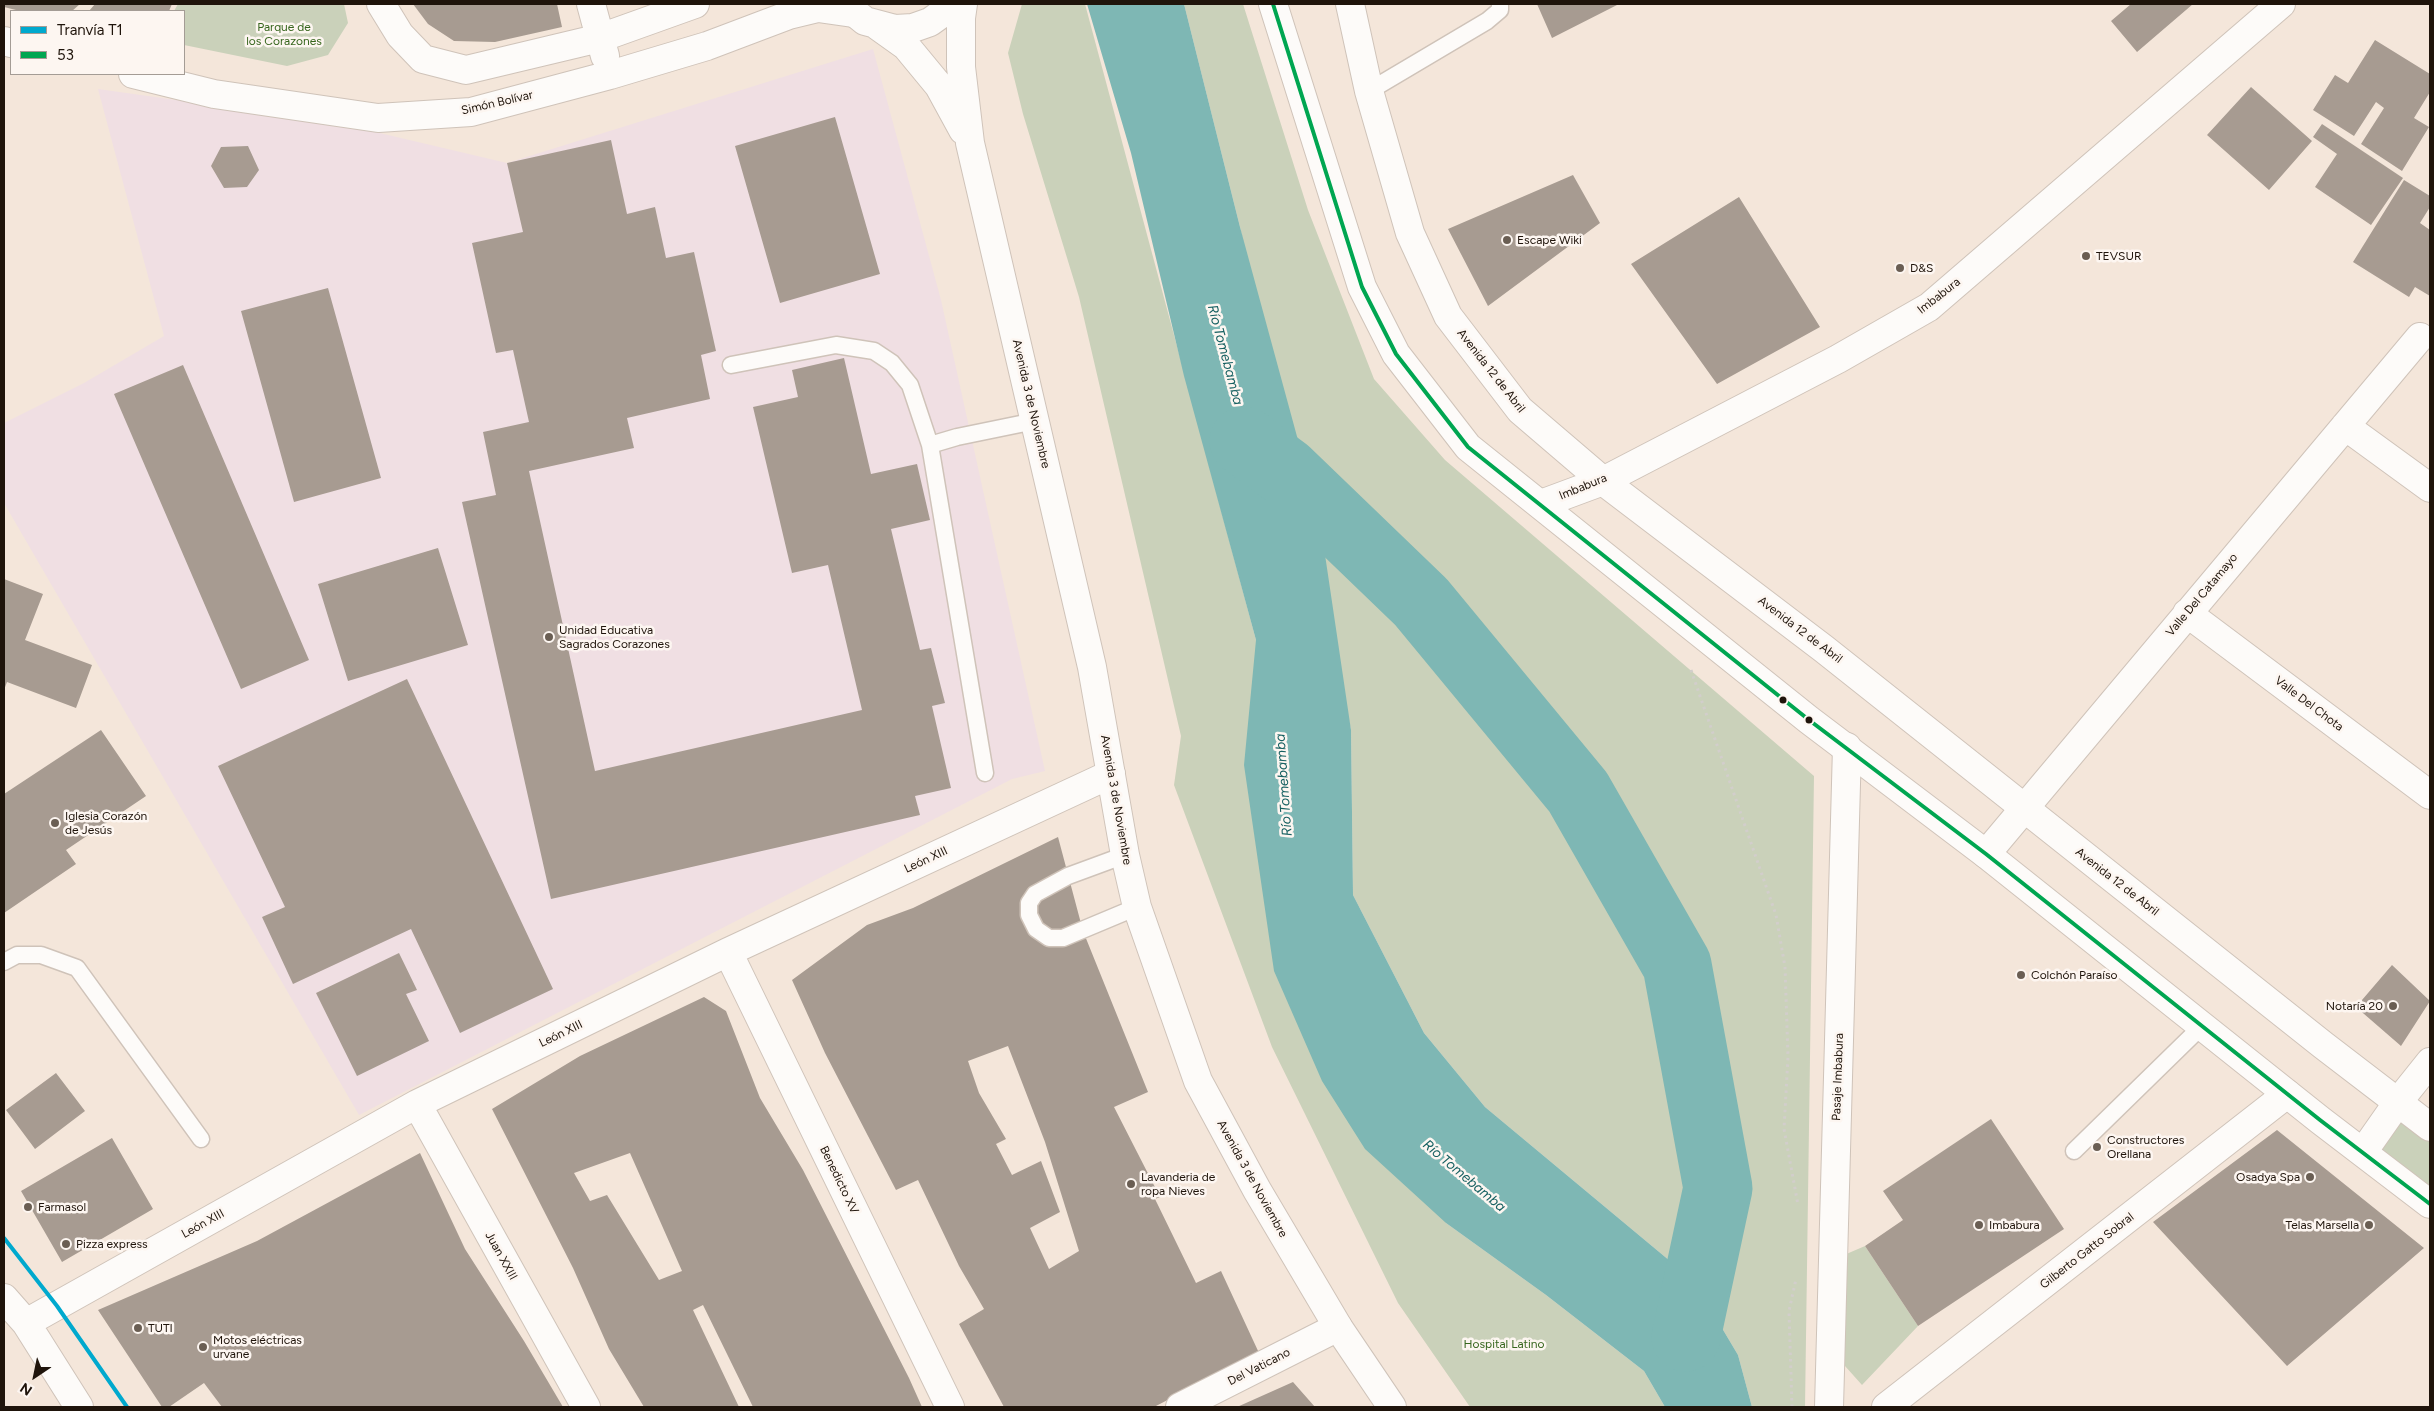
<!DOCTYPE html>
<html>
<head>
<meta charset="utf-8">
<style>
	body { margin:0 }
	#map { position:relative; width:2434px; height:1411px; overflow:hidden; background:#f4e6da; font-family:Figtree,sans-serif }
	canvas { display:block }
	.frame { position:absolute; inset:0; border:5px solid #1f140b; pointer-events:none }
	.legend { position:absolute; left:10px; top:10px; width:175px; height:65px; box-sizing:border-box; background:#fdf6f1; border:1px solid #a49c95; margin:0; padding:6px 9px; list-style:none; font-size:15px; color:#1f140b }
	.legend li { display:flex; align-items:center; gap:10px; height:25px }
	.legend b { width:25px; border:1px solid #a49c95 }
	.north { position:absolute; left:10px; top:1351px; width:50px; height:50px; -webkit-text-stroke:4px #fdf6f1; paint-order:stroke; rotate:214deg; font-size:14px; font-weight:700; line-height:20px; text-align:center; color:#1f140b }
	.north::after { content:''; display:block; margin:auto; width:18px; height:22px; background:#1f140b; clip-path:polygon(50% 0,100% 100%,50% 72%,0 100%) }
</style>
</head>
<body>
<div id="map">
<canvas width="2434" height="1411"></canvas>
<div class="frame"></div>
<ul class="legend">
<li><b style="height:6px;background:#00a9ce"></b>Tranvía T1</li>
<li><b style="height:6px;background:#00a651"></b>53</li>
</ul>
<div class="north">N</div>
</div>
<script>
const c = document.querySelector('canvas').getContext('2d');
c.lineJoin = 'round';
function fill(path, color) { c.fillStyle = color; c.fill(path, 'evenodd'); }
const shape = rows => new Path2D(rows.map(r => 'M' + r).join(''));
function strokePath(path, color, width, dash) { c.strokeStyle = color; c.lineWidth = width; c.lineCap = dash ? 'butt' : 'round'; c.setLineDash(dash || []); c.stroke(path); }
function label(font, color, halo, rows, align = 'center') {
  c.font = font + ' Figtree,sans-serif'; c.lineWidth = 5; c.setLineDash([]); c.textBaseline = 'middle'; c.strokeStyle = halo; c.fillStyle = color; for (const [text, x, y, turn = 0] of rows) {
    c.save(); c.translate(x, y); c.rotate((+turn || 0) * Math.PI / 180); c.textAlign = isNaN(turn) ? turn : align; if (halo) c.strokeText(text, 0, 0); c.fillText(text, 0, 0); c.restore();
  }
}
fill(shape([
	[873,49,941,300,1045,771,1012,779,359,1115,4,503,4,423,84,383,164,336,98,89,333,122,507,163]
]), '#f0dfe3');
fill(shape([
	[178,4,344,4,348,23,328,55,287,66,184,45,184,11,174,11],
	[1022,4,1085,4,1256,640,1446,1223,1546,1295,1644,1371,1665,1407,1470,1407,1398,1303,1272,1047,1174,785,1181,736,1079,297,1023,114,1008,53],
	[1184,4,1243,4,1308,210,1374,379,1445,460,1814,776,1805,1407,1752,1407,1738,1355,1694,1281,1485,1107,1424,1033,1353,895,1351,730,1240,227],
	[2400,1112,2430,1135,2430,1197,2372,1151],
	[1865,1246,1918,1326,1862,1385,1845,1366,1844,1255]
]), '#cad1ba');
fill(shape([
	[1087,4,1184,4,1240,227,1320,521,1351,730,1353,895,1424,1033,1485,1107,1694,1281,1738,1355,1752,1407,1665,1407,1644,1371,1546,1295,1446,1223,1365,1149,1322,1081,1274,971,1244,765,1256,640,1184,376,1131,153]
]), '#7eb7b4');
strokePath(shape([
	[1244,441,1286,472,1421,602,1578,792,1677,965,1718,1188,1686,1337]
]), '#7eb7b4', 69);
fill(shape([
	[4,4,80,4,72,11,20,11,4,7],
	[95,4,172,4,169,11,89,11],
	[413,4,557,4,562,27,495,42,454,41,428,24],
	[1537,4,1619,4,1552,38],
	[2131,4,2193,4,2137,52,2111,21],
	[2375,40,2430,74,2430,92,2414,118,2429,127,2402,171,2361,144,2384,108,2376,102,2354,136,2313,110,2335,75,2348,83],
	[2251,87,2312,141,2269,190,2207,135],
	[835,117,880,274,780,303,735,146],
	[2322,124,2403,178,2371,225,2315,187,2337,154,2313,137],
	[611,140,627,214,655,207,666,258,694,252,716,351,701,355,710,399,627,418,634,448,529,471,595,771,862,710,828,565,792,573,753,407,798,397,792,370,844,358,871,474,917,464,930,520,891,529,920,650,931,648,945,703,932,706,951,788,915,796,920,815,551,899,462,502,496,495,483,432,529,422,513,350,496,353,472,243,523,232,507,163],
	[248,146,259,170,247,187,224,188,211,166,221,147],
	[1573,175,1600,223,1488,306,1448,229],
	[2404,180,2430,196,2430,207,2420,223,2430,230,2430,296,2415,287,2409,297,2353,262],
	[1739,197,1820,327,1717,384,1631,264],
	[328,288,381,478,294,502,241,311],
	[183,365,309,660,241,689,114,394],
	[438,548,468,645,348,681,318,584],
	[4,579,43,594,25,640,92,665,76,708,7,682,4,690],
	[407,679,553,989,460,1033,411,929,293,984,262,917,285,907,218,766],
	[101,730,146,796,66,850,76,864,4,913,4,794],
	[1058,837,1083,931,1148,1092,1114,1107,1160,1197,1155,1199,1196,1283,1221,1271,1259,1353,1154,1407,1004,1407,959,1324,984,1309,959,1266,918,1180,896,1190,825,1053,792,980,867,925,913,908],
	[1008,1046,1045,1142,1079,1251,1049,1269,1030,1228,1060,1212,1041,1161,1012,1175,996,1144,1006,1139,979,1093,968,1061],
	[399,953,417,990,406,994,429,1041,357,1076,316,993],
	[2392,965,2430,1001,2401,1046,2356,1007],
	[704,997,726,1011,760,1098,803,1170,909,1378,922,1407,753,1407,703,1305,693,1310,739,1407,644,1407,609,1349,573,1268,492,1109,580,1056],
	[630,1153,682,1271,659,1280,607,1195,590,1201,574,1173],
	[56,1073,85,1111,35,1149,6,1110],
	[1991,1119,2064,1229,1918,1326,1865,1246,1903,1220,1883,1191],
	[2277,1130,2424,1248,2287,1366,2153,1222],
	[112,1138,153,1209,62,1262,21,1191],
	[420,1153,465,1249,524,1341,563,1407,222,1407,204,1383,169,1407,162,1407,98,1310,257,1241],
	[1293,1382,1315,1407,1237,1407]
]), '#a79b91');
const service = shape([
	[1369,91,1487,21,1500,10,1500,4],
	[731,365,836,345,874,351,892,363,910,385,930,445],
	[985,773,930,445,957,437,1035,421],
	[1125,855,1068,876,1035,894,1029,903,1029,915,1036,929,1049,938,1063,938,1137,907],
	[4,962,17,955,41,955,77,968,201,1139],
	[2074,1151,2202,1026]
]);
const minor = shape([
	[381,4,400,35,423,59,466,70,600,38,695,4],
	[591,4,605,56],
	[4,41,11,43],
	[133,74,214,94,378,118,471,112,610,75,707,46,789,15,818,8,853,13],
	[2345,426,2430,488],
	[1541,504,1603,481,1838,359,1929,307,2281,4],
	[2187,613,2430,795],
	[1986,854,2420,337],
	[728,952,950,1407],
	[417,1104,586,1407],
	[2363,1152,2398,1102,2430,1062],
	[4,1298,26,1323,79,1407],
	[26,1323,417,1104,728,952,1111,774],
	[1180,1407,1338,1327],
	[1829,1407,1847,747],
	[1886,1407,2287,1094]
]);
const tertiary = shape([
	[844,4,865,21,895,29,913,28,930,22,955,4],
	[963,4,961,18,961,67,970,143,1092,667,1125,855,1137,907,1198,1081,1257,1190,1338,1327,1392,1407],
	[878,26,906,46,939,86,963,130]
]);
const secondary = shape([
	[1273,4,1362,287,1396,354,1468,447,1809,720,1986,854,2320,1120,2430,1204],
	[1350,4,1369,91,1410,233,1448,316,1520,410,1603,481,1824,649,2323,1045,2430,1127]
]);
strokePath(service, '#cfc3b9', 19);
strokePath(minor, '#cfc3b9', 30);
strokePath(tertiary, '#cfc3b9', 30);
strokePath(secondary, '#cfc3b9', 30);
strokePath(shape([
	[1691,670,1776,915,1785,967,1788,1057,1784,1129,1798,1205],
	[1792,1407,1789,1311,1796,1279]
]), '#d2cecb', 3, [2.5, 4]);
strokePath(service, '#fdfbf9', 16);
strokePath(minor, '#fdfbf9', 28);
strokePath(tertiary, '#fdfbf9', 28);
strokePath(secondary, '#fdfbf9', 28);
strokePath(shape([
	[1273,4,1362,287,1396,354,1468,447,1809,720,1986,854,2320,1120,2430,1204]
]), '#00a651', 4);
strokePath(shape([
	[4,1238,57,1306,127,1407]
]), '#00a9ce', 4);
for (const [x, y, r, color] of [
	[1507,240,5,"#6a5e53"],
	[2086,256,5,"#6a5e53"],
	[1900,268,5,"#6a5e53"],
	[549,637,5,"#6a5e53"],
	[1783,700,4.5,"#1f140b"],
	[1809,720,4.5,"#1f140b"],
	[55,823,5,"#6a5e53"],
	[2021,975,5,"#6a5e53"],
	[2393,1006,5,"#6a5e53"],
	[2097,1147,5,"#6a5e53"],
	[2310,1177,5,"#6a5e53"],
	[1131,1184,5,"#6a5e53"],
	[28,1207,5,"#6a5e53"],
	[1979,1225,5,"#6a5e53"],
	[2369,1225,5,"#6a5e53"],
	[66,1244,5,"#6a5e53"],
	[138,1328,5,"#6a5e53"],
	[203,1347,5,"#6a5e53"]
]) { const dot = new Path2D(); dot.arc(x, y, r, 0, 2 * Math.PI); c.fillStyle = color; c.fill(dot); strokePath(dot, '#fdf6f1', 2); }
label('12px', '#37661e', '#fdf6f1', [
	["Parque de",284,27],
	["los Corazones",284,41],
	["Hospital Latino",1504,1344]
]);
label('12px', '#1f140b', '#fdf6f1', [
	["Simón Bolívar",497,103,-13],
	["Imbabura",1939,296,-38],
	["Avenida 12 de Abril",1491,371,52],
	["Avenida 3 de Noviembre",1031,404,77],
	["Imbabura",1583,487,-22],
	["Valle Del Catamayo",2202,595,-50],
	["Avenida 12 de Abril",1800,630,37],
	["Valle Del Chota",2309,704,37],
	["Avenida 3 de Noviembre",1116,800,80],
	["León XIII",926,860,-25],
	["Avenida 12 de Abril",2117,882,38],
	["León XIII",561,1034,-26],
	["Pasaje Imbabura",1838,1077,-88],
	["Avenida 3 de Noviembre",1252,1179,61],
	["Benedicto XV",839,1180,64],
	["León XIII",203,1224,-29],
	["Gilberto Gatto Sobral",2087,1251,-38],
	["Juan XXIII",501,1256,61],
	["Del Vaticano",1259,1367,-27]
]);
label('12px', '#1f140b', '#fdf6f1', [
	["Escape Wiki",1517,240],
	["TEVSUR",2096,256],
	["D&S",1910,268],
	["Unidad Educativa",559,630],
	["Sagrados Corazones",559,644],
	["Iglesia Corazón",65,816],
	["de Jesús",65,830],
	["Colchón Paraíso",2031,975],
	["Notaría 20",2383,1006,"right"],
	["Constructores",2107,1140],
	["Orellana",2107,1154],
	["Lavanderia de",1141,1177],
	["ropa Nieves",1141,1191],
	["Osadya Spa",2300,1177,"right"],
	["Farmasol",38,1207],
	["Imbabura",1989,1225],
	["Telas Marsella",2359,1225,"right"],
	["Pizza express",76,1244],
	["TUTI",148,1328],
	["Motos eléctricas",213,1340],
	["urvane",213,1354]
], 'left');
label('italic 14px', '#166061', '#fdf6f1', [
	["Río Tomebamba",1225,355,75],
	["Río Tomebamba",1284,785,-94],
	["Río Tomebamba",1464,1176,40]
]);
</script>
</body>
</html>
